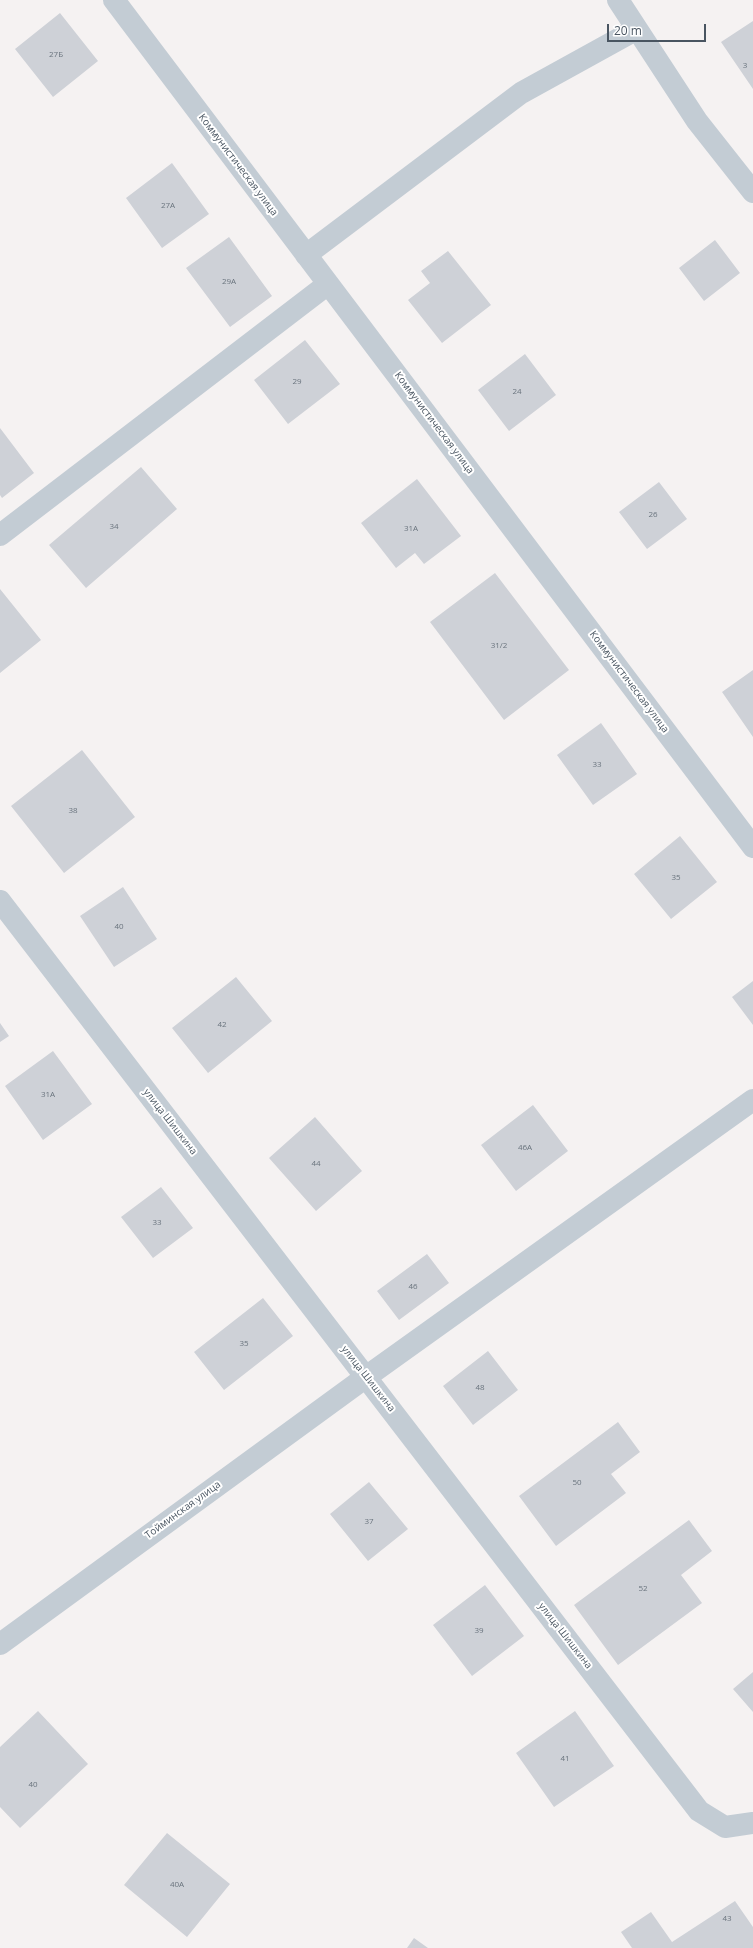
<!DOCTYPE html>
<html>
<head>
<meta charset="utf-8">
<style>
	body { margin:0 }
	#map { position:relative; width:753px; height:1948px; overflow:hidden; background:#f5f2f2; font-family:"Open Sans",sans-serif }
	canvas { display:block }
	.scale { position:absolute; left:607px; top:24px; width:99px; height:18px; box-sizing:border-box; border:2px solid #495561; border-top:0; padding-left:5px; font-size:12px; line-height:14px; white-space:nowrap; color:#495561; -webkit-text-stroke:3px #fff; paint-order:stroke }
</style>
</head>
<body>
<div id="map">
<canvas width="753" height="1948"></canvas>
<div class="scale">20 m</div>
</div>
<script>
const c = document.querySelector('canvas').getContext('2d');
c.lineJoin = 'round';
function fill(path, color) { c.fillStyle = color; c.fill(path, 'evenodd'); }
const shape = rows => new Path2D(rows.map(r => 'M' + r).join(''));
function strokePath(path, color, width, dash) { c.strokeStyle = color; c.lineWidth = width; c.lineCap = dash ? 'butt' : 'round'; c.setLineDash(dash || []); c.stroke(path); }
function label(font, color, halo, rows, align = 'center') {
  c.font = font + ' "Open Sans",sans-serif'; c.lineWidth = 4; c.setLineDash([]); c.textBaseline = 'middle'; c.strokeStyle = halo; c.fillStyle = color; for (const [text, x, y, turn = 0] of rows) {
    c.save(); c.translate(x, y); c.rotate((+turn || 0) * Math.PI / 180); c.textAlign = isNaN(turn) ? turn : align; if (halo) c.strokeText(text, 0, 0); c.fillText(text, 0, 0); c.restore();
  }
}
fill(shape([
	[60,13,98,61,53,97,15,49],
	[753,21,753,89,721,42],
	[172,163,209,214,162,248,126,198],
	[229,237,272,296,230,327,186,268],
	[715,240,740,273,704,301,679,268],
	[448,251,491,305,442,343,408,300,430,283,421,271],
	[305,340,340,384,288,424,254,380],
	[525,354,556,395,509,431,478,390],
	[0,428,34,473,2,498,0,495],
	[141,467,177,509,86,588,49,545],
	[417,479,461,536,424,564,415,553,396,568,361,523],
	[659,482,687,519,647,549,619,512],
	[495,573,569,670,504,720,430,622],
	[0,589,41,640,0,673],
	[753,670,753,737,722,692],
	[601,723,637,774,593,805,557,755],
	[82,750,135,817,64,873,11,806],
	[680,836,717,882,671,919,634,874],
	[123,887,157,939,114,967,80,916],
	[236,977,272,1021,208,1073,172,1028],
	[753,981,753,1025,732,997],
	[0,1023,9,1036,0,1042],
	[53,1051,92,1104,43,1140,5,1086],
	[533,1105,568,1151,516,1191,481,1145],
	[315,1117,362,1171,316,1211,269,1158],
	[161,1187,193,1228,153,1258,121,1217],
	[427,1254,449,1283,399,1320,377,1291],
	[263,1298,293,1336,224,1390,194,1352],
	[488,1351,518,1390,473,1425,443,1386],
	[618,1422,640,1452,611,1474,626,1493,556,1546,519,1496],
	[369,1482,408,1529,368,1561,330,1514],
	[689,1520,712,1551,681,1575,702,1603,618,1665,574,1605],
	[485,1585,524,1636,472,1676,433,1625],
	[753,1672,753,1712,733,1689],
	[38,1711,88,1764,20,1828,0,1807,0,1747],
	[575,1711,614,1766,554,1807,516,1753],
	[167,1833,230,1884,187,1937,124,1885],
	[735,1901,753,1927,753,1948,632,1948,621,1932,651,1912,672,1942],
	[414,1938,428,1948,407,1948]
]), '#ced1d7');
strokePath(shape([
	[114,0,753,847],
	[618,0,697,121,753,192],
	[306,255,521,93,637,29],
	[0,535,328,284],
	[0,901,699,1811,725,1827,753,1823],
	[0,1644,366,1377,753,1100]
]), '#c3ccd4', 22);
label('8px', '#6a747e', null, [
	["27Б",56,55],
	["3",745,66],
	["27А",168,206],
	["29А",229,282],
	["29",297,382],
	["24",517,392],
	["26",653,515],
	["34",114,527],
	["31А",411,529],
	["31/2",499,646],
	["33",597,765],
	["38",73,811],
	["35",676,878],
	["40",119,927],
	["42",222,1025],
	["31А",48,1095],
	["46А",525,1148],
	["44",316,1164],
	["33",157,1223],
	["46",413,1287],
	["35",244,1344],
	["48",480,1388],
	["50",577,1483],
	["37",369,1522],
	["52",643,1589],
	["39",479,1631],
	["41",565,1759],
	["40",33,1785],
	["40А",177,1885],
	["43",727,1919]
]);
label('10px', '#495561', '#fff', [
	["Коммунистическая улица",238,165,53],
	["Коммунистическая улица",434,423,53],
	["Коммунистическая улица",629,682,53],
	["улица Шишкина",170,1122,52],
	["улица Шишкина",368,1379,52],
	["Тойминская улица",183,1510,-36],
	["улица Шишкина",565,1636,52]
]);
</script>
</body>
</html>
